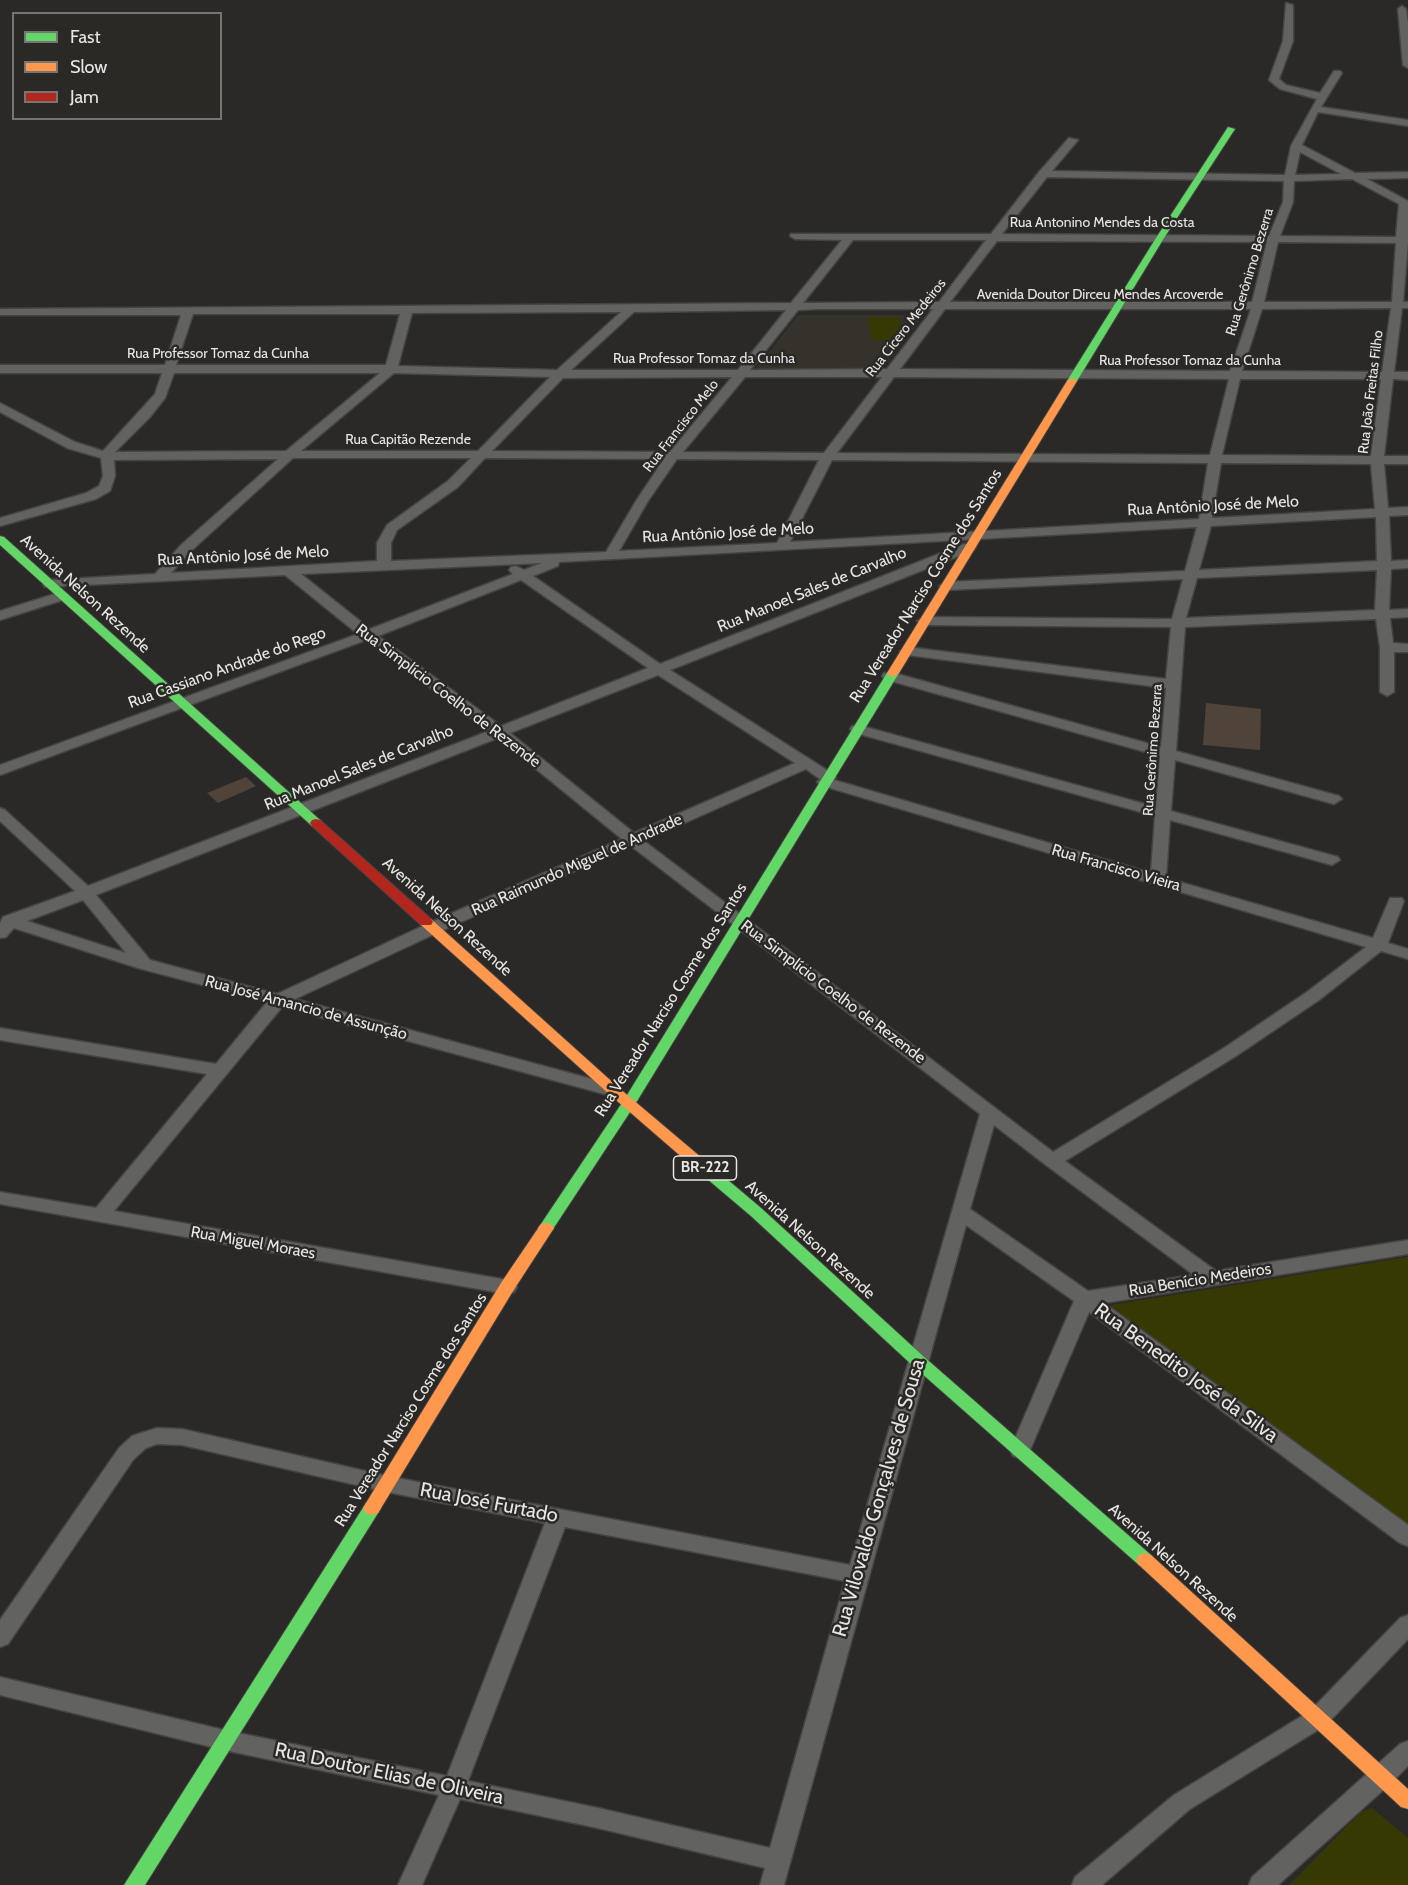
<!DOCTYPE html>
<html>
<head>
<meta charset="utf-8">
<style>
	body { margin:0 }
	#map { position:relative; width:1408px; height:1885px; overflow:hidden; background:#2a2927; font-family:Cabin,sans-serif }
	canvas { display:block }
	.legend { position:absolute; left:12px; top:12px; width:210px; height:108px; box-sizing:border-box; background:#2b2926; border:2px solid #767572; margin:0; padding:8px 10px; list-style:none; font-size:18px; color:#e7e6e4 }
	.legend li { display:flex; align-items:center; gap:12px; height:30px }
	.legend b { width:30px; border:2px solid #767572 }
</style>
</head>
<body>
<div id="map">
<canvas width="1408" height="1885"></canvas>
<ul class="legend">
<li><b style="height:8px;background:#63d668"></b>Fast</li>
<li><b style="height:8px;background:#ff974d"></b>Slow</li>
<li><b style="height:8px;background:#b3261e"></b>Jam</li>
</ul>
</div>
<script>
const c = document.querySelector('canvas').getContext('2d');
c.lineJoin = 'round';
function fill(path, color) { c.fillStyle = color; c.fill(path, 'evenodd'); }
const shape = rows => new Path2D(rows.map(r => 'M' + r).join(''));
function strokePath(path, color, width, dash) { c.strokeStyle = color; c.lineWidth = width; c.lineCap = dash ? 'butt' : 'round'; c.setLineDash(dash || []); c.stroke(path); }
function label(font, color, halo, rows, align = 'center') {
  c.font = font + ' Cabin,sans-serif'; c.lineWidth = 5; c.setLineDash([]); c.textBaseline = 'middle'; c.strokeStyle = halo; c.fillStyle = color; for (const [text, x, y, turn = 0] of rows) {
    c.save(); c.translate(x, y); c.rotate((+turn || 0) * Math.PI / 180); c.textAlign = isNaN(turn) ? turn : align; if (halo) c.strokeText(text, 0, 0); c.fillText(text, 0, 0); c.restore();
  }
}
fill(shape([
	[798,315,924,315,882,369,755,370]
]), '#34322a');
fill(shape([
	[868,317,899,317,903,340,871,340],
	[1408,1257,1408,1534,1105,1306],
	[1372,1808,1408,1838,1408,1885,1289,1885,1361,1812]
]), '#373905');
fill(shape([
	[1206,703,1261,709,1260,750,1203,745],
	[246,777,256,786,218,803,207,793]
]), '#50443a');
const street = shape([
	[1286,3,1293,5,1293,41,1279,79,1286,85,1320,93,1334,71,1340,71,1342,73,1321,107,1408,120,1408,126,1318,112,1302,145,1355,173,1408,172,1408,178,1367,179,1408,201,1408,243,1403,302,1408,302,1408,308,1402,308,1394,372,1408,372,1408,380,1393,379,1384,456,1408,456,1408,464,1384,464,1388,508,1408,507,1408,515,1389,516,1391,561,1408,560,1408,568,1391,569,1389,610,1408,609,1408,617,1390,618,1393,643,1408,644,1408,652,1394,652,1394,692,1387,696,1380,692,1380,647,1376,619,1185,627,1176,751,1339,796,1342,799,1334,804,1175,760,1171,811,1338,857,1340,860,1332,865,1170,820,1166,878,1373,938,1390,898,1402,898,1404,901,1388,943,1408,949,1408,959,1381,951,1319,1000,1236,1056,1065,1161,1216,1271,1408,1240,1408,1254,1104,1303,1408,1525,1408,1546,1400,1543,1089,1312,1030,1450,1027,1456,1020,1458,1013,1456,1010,1450,1074,1301,966,1225,784,1885,760,1885,765,1868,598,1828,460,1799,422,1885,398,1885,439,1795,224,1750,0,1695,0,1677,224,1730,447,1776,545,1523,387,1492,182,1445,157,1444,146,1448,133,1460,8,1644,0,1647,0,1620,119,1448,132,1436,157,1428,182,1429,387,1476,850,1565,980,1114,631,846,439,932,295,999,614,1085,617,1089,614,1093,608,1095,282,1007,114,1211,507,1280,514,1282,517,1287,514,1292,507,1294,0,1204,0,1192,96,1208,207,1074,0,1040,0,1028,216,1064,267,1002,138,968,14,928,6,937,0,938,0,923,3,917,75,891,0,821,0,808,5,810,88,886,489,731,366,640,0,775,0,765,358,634,285,575,45,587,43,584,45,581,50,580,155,574,181,545,278,459,114,460,115,476,110,491,96,499,0,526,0,518,86,493,99,486,103,476,101,458,67,448,0,412,0,403,75,442,103,451,155,394,162,373,0,373,0,365,165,365,181,315,0,315,0,309,791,303,842,240,795,239,790,236,791,234,991,234,1039,172,1069,138,1078,140,1052,171,1285,175,1291,146,1317,99,1280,89,1269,80,1283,41,1286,3],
	[1300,152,1341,174,1295,175,1300,152],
	[1047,177,1284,181,1283,202,1269,236,1002,234,1047,177],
	[1352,179,1399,204,1396,237,1280,236,1293,202,1294,181,1352,179],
	[853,240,986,240,939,302,803,303,853,240],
	[997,241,1267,242,1252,302,950,302,997,241],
	[1278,242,1396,243,1392,302,1264,302,1278,242],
	[1391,308,1382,372,1242,371,1262,309,1391,308],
	[817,309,933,309,887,369,750,370,798,310,817,309],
	[945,309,1251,309,1230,371,900,369,945,309],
	[786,310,738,370,571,370,634,312,786,310],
	[621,312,557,370,398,366,412,313,621,312],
	[193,314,400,314,386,365,176,365,193,314],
	[174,373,380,373,286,451,115,452,150,417,165,398,174,373],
	[394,373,550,377,478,451,301,451,394,373],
	[732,377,670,452,492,451,563,378,732,377],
	[745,377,882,377,824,453,683,452,745,377],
	[894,377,1229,379,1210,455,837,453,894,377],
	[1240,379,1381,379,1371,456,1222,455,1240,379],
	[293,458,471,458,448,481,387,525,377,543,377,561,171,573,191,551,293,458],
	[485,458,664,459,636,501,606,552,391,561,391,543,397,530,458,487,485,458],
	[677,459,819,460,777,543,619,551,648,501,677,459],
	[832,460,1208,463,1199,519,790,542,832,460],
	[1221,463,1371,464,1375,509,1212,518,1221,463],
	[1376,517,1377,561,1199,570,1211,526,1376,517],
	[1197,527,1185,571,946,582,939,586,946,590,1183,579,1172,619,924,617,917,621,924,625,1171,627,1166,679,907,647,900,651,907,655,1166,688,1161,747,894,673,884,673,882,676,884,679,1160,756,1156,807,862,726,852,726,850,729,852,732,1155,816,1151,873,834,780,836,777,833,774,670,670,974,550,976,547,974,544,964,544,660,664,533,576,558,566,559,562,1197,527],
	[542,563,524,570,516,566,511,567,509,570,513,574,370,629,301,574,542,563],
	[1377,570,1375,610,1186,618,1197,578,1377,570],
	[521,580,648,668,501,726,378,636,521,580],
	[658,675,795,763,634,833,510,733,658,675],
	[498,738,622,839,427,924,277,994,150,960,96,895,498,738],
	[806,769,820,779,817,782,820,785,1366,947,1307,992,1224,1048,1053,1152,644,841,806,769],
	[83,900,126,953,27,921,83,900],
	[994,1125,1046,1165,1194,1275,1088,1291,970,1209,994,1125],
	[565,1527,845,1581,770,1848,598,1808,468,1781,565,1527],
	[1402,6,1406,9,1408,23,1408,68,1403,65,1398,9,1402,6],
	[61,592,68,596,66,599,0,620,0,611,61,592],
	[1408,1615,1408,1639,1326,1725,1190,1809,1102,1885,1072,1885,1075,1877,1174,1795,1310,1711,1400,1618,1408,1615],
	[1408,1741,1408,1766,1391,1783,1278,1885,1249,1885,1252,1877,1400,1744,1408,1741]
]);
const fast = shape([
	[1228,127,1235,129,1164,238,1077,381,1069,383,1067,381,1156,238,1228,127],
	[0,536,4,537,320,820,322,823,320,826,312,826,0,545,0,536],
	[893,669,899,673,634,1106,551,1232,541,1232,538,1228,541,1224,624,1100,887,673,893,669],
	[704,1163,709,1164,761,1208,923,1356,1151,1555,1154,1560,1151,1565,1145,1567,1139,1565,911,1364,751,1216,699,1172,696,1168,699,1164,704,1163],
	[372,1501,378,1503,381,1508,378,1513,145,1885,124,1885,366,1503,372,1501]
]);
const slow = shape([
	[1072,378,1077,381,899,673,893,677,889,675,887,673,1067,381,1072,378],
	[426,918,431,919,619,1088,709,1164,712,1168,709,1172,699,1172,609,1094,421,925,419,922,426,918],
	[546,1223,551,1224,554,1228,513,1291,378,1513,372,1515,366,1513,363,1508,366,1503,501,1283,541,1224,546,1223],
	[1145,1553,1151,1555,1408,1789,1408,1809,1401,1807,1139,1565,1136,1560,1139,1555,1145,1553]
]);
const jam = shape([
	[316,819,320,820,431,919,433,922,431,925,421,925,312,826,310,823,312,820,316,819]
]);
strokePath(street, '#454442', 3);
strokePath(fast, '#454442', 2);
strokePath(slow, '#454442', 2);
strokePath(jam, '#454442', 2);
fill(street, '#626261');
fill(fast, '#63d668');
fill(slow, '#ff974d');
fill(jam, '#b3261e');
label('14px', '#e7e6e4', '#2b2926', [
	["Rua Antonino Mendes da Costa",1102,223],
	["Rua Gerônimo Bezerra",1250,272,-73],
	["Avenida Doutor Dirceu Mendes Arcoverde",1100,295],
	["Rua Cícero Medeiros",906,328,-52],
	["Rua Professor Tomaz da Cunha",218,354],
	["Rua Professor Tomaz da Cunha",704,359],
	["Rua Professor Tomaz da Cunha",1190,361],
	["Rua João Freitas Filho",1371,392,-83],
	["Rua Francisco Melo",681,426,-52],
	["Rua Capitão Rezende",408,440],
	["Rua Gerônimo Bezerra",1153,750,-86]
]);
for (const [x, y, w] of [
	[705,1168,63]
]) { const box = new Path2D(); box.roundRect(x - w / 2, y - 12, w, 24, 4.5); c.fillStyle = '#2b2926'; c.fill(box); strokePath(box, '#e7e6e4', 1.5); }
label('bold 15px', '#e7e6e4', null, [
	["BR-222",705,1168]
]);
label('16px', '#e7e6e4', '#2b2926', [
	["Rua Antônio José de Melo",1213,506,-3],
	["Rua Antônio José de Melo",728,533,-3],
	["Rua Antônio José de Melo",243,556,-3],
	["Rua Vereador Narciso Cosme dos Santos",926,586,-58],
	["Rua Manoel Sales de Carvalho",812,590,-22],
	["Avenida Nelson Rezende",85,594,42],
	["Rua Cassiano Andrade do Rego",227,668,-20],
	["Rua Simplício Coelho de Rezende",448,696,37],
	["Rua Manoel Sales de Carvalho",359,768,-22],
	["Rua Raimundo Miguel de Andrade",577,865,-24],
	["Rua Francisco Vieira",1116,868,16],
	["Avenida Nelson Rezende",447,917,42],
	["Rua Simplício Coelho de Rezende",833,992,37],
	["Rua Vereador Narciso Cosme dos Santos",671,1000,-58],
	["Rua José Amancio de Assunção",306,1008,15],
	["Avenida Nelson Rezende",810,1240,42],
	["Rua Miguel Moraes",253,1243,10],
	["Rua Benício Medeiros",1200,1280,-9],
	["Rua Vereador Narciso Cosme dos Santos",411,1410,-58],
	["Avenida Nelson Rezende",1173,1563,42]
]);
label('20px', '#e7e6e4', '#2b2926', [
	["Rua Benedito José da Silva",1186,1373,36],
	["Rua Vilovaldo Gonçalves de Sousa",879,1498,-74],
	["Rua José Furtado",489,1503,11],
	["Rua Doutor Elias de Oliveira",389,1774,12]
]);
</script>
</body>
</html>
